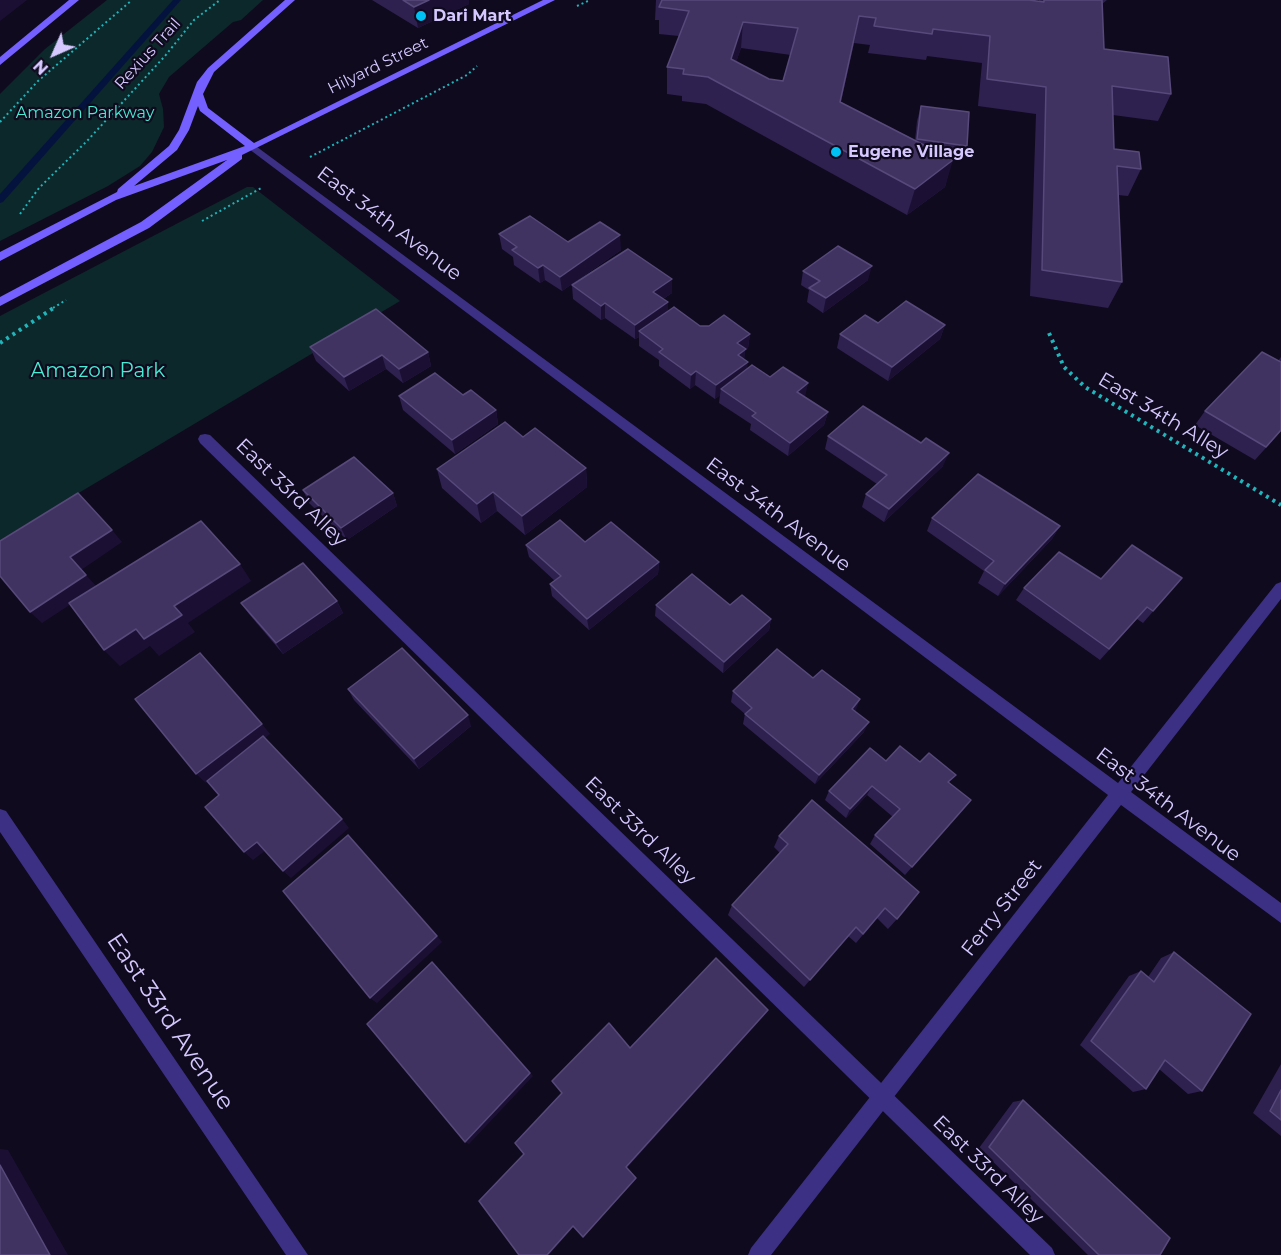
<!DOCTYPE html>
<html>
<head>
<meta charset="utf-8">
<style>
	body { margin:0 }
	#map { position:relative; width:1281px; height:1255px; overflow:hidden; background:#100a1f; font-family:Montserrat,sans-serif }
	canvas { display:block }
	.north { position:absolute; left:24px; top:24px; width:60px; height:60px; -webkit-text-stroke:4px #100a1f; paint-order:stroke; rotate:225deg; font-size:16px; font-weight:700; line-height:24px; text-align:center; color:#d4c8ff }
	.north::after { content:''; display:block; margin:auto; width:21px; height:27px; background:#d4c8ff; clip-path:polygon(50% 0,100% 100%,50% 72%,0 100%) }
</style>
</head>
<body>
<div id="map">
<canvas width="1281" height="1255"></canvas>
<div class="north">N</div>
</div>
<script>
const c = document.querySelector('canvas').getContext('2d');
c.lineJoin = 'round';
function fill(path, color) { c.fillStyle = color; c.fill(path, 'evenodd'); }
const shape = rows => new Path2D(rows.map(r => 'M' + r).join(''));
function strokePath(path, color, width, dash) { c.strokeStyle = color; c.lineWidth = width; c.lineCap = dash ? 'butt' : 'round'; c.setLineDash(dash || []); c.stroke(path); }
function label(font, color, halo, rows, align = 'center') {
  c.font = font + ' Montserrat,sans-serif'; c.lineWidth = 4.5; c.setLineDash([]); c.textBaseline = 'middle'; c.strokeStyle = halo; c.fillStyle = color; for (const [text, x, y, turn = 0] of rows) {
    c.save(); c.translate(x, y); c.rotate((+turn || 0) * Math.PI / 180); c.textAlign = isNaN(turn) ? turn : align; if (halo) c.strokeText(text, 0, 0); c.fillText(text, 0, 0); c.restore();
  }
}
fill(shape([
	[107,0,263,0,241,20,233,22,169,77,159,94,163,109,164,127,152,152,140,166,108,186,0,241,0,94,45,49],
	[247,187,253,187,400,301,0,540,0,316]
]), '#0c282a');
fill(shape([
	[173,0,181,0,3,202,0,203,0,194,173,0]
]), '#04133e');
strokePath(shape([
	[577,6,590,0],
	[0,122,38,81,132,0],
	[310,157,467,75,477,66],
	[20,214,39,188,87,141,165,56,194,20,220,0],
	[202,221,263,187],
	[53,308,66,300]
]), '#20b4bb', 2, [2, 3]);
strokePath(shape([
	[1049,333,1064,367,1085,387,1281,505],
	[0,343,55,307]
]), '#20b4bb', 4, [3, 4.5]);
fill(shape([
	[205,434,210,435,1052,1248,1055,1255,1030,1255,200,443,198,439,200,435,205,434]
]), '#3b3083');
fill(shape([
	[253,144,1118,783,1276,584,1281,582,1281,599,1131,792,1281,903,1281,923,1121,805,771,1255,748,1255,751,1248,1108,795,249,149,248,147,253,144],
	[0,809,6,811,308,1255,286,1255,0,832,0,809]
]), '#3b3083');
fill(shape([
	[69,0,79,0,0,65,0,57,69,0],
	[285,0,295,0,214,72,203,94,208,108,254,143,543,0,555,0,242,155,242,159,149,228,0,306,0,297,141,222,227,160,116,200,0,261,0,252,117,192,118,189,169,146,179,130,197,82,208,68,285,0],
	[198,106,200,111,245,146,134,186,177,150,189,130,198,106]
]), '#745fff');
fill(shape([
	[372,0,469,0,469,4,418,28],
	[656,0,1029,0,1039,1,1039,0,1107,0,1102,4,1104,49,1171,94,1158,121,1113,115,1114,149,1141,169,1128,196,1118,195,1122,282,1108,308,1030,296,1036,114,978,106,982,63,927,56,926,60,868,53,870,45,854,43,841,102,915,140,917,121,921,106,967,146,962,161,952,159,945,187,907,215,706,104,682,101,682,96,667,94,667,67,679,36,659,34,659,20,655,20],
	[741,48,791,55,783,81,769,79,736,62],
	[499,234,568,242,621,250,562,291,545,280,540,283,514,265,513,257,502,249],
	[803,271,868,280,823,313,807,302,809,290,801,285],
	[672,279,672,293,663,299,668,311,700,326,750,334,748,348,745,350,744,359,747,369,770,377,805,397,828,412,824,425,788,456,750,430,751,424,719,403,720,395,715,399,695,385,690,389,659,366,659,360,639,346,639,337,635,339,605,318,601,320,573,299,572,285],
	[878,323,945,325,940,339,888,381,837,348,840,334],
	[310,347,428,352,431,366,403,383,386,369,349,391,316,361],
	[1281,357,1281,431,1255,460,1195,425,1205,411,1278,361],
	[463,395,496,410,498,424,455,454,403,410,399,396],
	[828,436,943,466,884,522,862,507,866,494,877,484,825,449],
	[523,437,586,468,587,487,525,535,497,511,481,523,442,488,437,469],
	[303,490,393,493,397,506,347,540,309,503],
	[932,518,1060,526,1052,539,998,596,978,583,984,571,927,531],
	[585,542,659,562,658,574,589,630,552,596,550,584,555,581,529,557,526,545],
	[1182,578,1143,623,1137,619,1100,660,1016,600,1024,588,1101,579],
	[337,601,343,613,283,654,249,614,241,603],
	[656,605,730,605,771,619,769,630,723,673,655,616],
	[813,678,856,710,855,711,864,732,815,784,743,724,745,714,731,702,733,691],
	[348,689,471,726,419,769,354,700],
	[886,761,920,762,950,783,971,800,905,875,870,844,875,835,893,817,867,795,846,818,825,800,829,791],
	[812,800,897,919,888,929,877,918,856,943,848,936,804,987,728,915,732,905,780,853,774,847,779,836],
	[1174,952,1202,1091,1188,1094,1159,1069,1146,1089,1133,1092,1080,1045,1129,976,1141,971,1148,977,1161,958],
	[1281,1064,1281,1136,1253,1113],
	[1023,1100,1160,1255,1088,1255,979,1148,1013,1102]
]), '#2e214f');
fill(shape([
	[0,0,27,0,0,21],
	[429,0,469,0,469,4,418,28,414,7],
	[859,16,854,43,835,129,840,102],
	[743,22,741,48,728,86,731,59],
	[953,160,945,187,907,215,915,189],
	[620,235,621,250,562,291,560,277],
	[543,265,545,280,540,283,538,268],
	[872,266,868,280,823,313,826,298],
	[672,279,672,293,652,306,653,292],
	[668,302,668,317,639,331,639,337,635,339,635,325],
	[605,303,605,318,601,320,601,306],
	[945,325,940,339,888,381,892,367],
	[750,334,748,348,745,350,744,363,736,369,737,343],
	[428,352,431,366,403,383,399,369],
	[382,355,386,369,349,391,344,377],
	[748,362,746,376,721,389,720,395,715,399,716,385],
	[696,371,695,385,690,389,691,375],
	[808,383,805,397,797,392],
	[496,410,498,424,455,454,452,440],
	[828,412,824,425,788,456,790,443],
	[949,453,943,466,884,522,889,509],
	[586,468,587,487,525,535,522,516],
	[493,492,497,511,481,523,477,504],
	[393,493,397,506,347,540,341,528],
	[1060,526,1052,539,998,596,1005,584],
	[112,530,122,542,81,570,70,557],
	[659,562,658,574,589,630,587,619],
	[240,564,251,581,188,623,195,632,159,656,150,646,120,666,104,650,174,606],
	[86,575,97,587,42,623,30,612],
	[337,601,343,613,283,654,276,643],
	[771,619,769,630,723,673,724,662],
	[860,699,856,710,848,719,852,709],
	[468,715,471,726,419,769,414,759],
	[869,722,864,732,815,784,819,775],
	[262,724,270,734,206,783,196,774],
	[872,786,867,795,846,818,850,809],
	[342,819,349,828,291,878,283,871],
	[257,842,266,850,253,860,244,852],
	[437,936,442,942,377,1003,370,998],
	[437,968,533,1076,469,1144,465,1142],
	[768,1010,763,1017,627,1168,626,1167],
	[0,1149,8,1150,68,1255,50,1255,0,1165],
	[576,1224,549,1255,547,1255,573,1226]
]), '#1b1034');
const building = shape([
	[403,0,429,0,414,7,403,0],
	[662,0,1029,0,1044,2,1044,0,1102,0,1104,49,1168,57,1171,94,1112,86,1114,149,1139,152,1141,169,1117,166,1122,282,1042,270,1046,87,987,79,990,36,933,29,932,34,874,26,876,18,859,16,840,102,953,160,915,189,708,77,683,74,684,69,667,67,689,11,659,7,662,0],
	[743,22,798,28,783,81,769,79,731,59,743,22],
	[921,106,969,112,967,146,917,139,921,106],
	[530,216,568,242,600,222,620,235,560,277,543,265,538,268,512,250,517,247,499,234,530,216],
	[838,246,872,266,826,298,809,288,820,281,803,271,838,246],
	[628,249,672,279,653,292,668,302,635,325,605,303,601,306,572,285,628,249],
	[906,301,945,325,892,367,840,334,865,315,878,323,906,301],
	[674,307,700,326,709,326,724,315,750,334,737,343,746,349,738,355,748,362,716,385,696,371,691,375,659,352,663,349,639,331,674,307],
	[376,309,428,352,399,369,382,355,344,377,310,347,376,309],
	[1262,352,1281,362,1281,430,1266,447,1205,411,1262,352],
	[752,365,770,377,783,367,808,383,797,392,828,412,790,443,752,416,756,413,721,389,752,365],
	[435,373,463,395,471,390,496,410,452,440,399,396,435,373],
	[863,406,921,443,926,438,949,453,889,509,866,494,887,475,828,436,863,406],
	[505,422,523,437,535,428,586,468,522,516,493,492,477,504,437,469,505,422],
	[354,457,393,493,341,528,303,490,354,457],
	[978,474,1060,526,1005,584,985,570,994,561,932,518,978,474],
	[78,493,112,530,70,557,86,575,30,612,0,576,0,541,78,493],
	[560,520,585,542,611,522,659,562,587,619,550,584,561,576,526,545,560,520],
	[201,521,240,564,174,606,182,615,144,639,136,629,104,650,69,603,201,521],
	[1132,545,1182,578,1153,611,1147,607,1109,649,1024,588,1059,552,1101,579,1132,545],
	[303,563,337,601,276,643,241,603,303,563],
	[692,574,730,605,742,595,771,619,724,662,656,605,692,574],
	[402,648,468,715,414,759,348,689,402,648],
	[777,649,813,678,822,670,860,699,852,709,869,722,819,775,745,714,752,708,733,691,777,649],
	[200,653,262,724,196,774,135,699,200,653],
	[263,736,342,819,283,871,257,842,244,852,205,807,219,795,207,781,263,736],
	[900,746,920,762,929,753,956,775,948,782,971,800,912,867,875,835,900,809,872,786,850,809,829,791,870,748,886,761,900,746],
	[812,800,919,892,897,919,885,908,863,934,856,927,810,980,732,905,788,844,779,836,812,800],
	[348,835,437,936,370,998,283,891,348,835],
	[1174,952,1251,1014,1202,1091,1165,1060,1146,1089,1091,1041,1141,971,1154,982,1174,952],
	[716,958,768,1010,626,1167,636,1178,583,1237,573,1226,547,1255,519,1255,479,1201,524,1154,515,1143,562,1093,552,1081,609,1023,630,1048,716,958],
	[432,962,530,1073,465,1142,367,1024,432,962],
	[1281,1090,1281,1120,1270,1111,1281,1090],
	[1023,1100,1170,1238,1160,1255,1099,1255,989,1147,1023,1100],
	[0,1165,50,1255,0,1255,0,1165]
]);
fill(building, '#403362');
strokePath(building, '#574a7b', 1.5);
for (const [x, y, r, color] of [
	[421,16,6,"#00c1f3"],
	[836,152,6,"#00c1f3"]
]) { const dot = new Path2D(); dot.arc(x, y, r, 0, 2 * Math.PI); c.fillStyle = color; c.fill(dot); strokePath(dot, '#100a1f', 2); }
label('bold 16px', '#d4c8ff', '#100a1f', [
	["Dari Mart",433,16],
	["Eugene Village",848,152]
], 'left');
label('16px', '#d4c8ff', '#100a1f', [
	["Rexius Trail",148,54,-48],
	["Hilyard Street",378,66,-26]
]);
label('16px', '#48ebd3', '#100a1f', [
	["Amazon Parkway",85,113]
]);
label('20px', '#d4c8ff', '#100a1f', [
	["East 34th Avenue",389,224,37],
	["East 34th Alley",1163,416,31],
	["East 33rd Alley",291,493,44],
	["East 34th Avenue",778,515,37],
	["East 34th Avenue",1168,805,37],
	["East 33rd Alley",640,831,44],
	["Ferry Street",1002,908,-52],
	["East 33rd Alley",988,1170,44]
]);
label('20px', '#48ebd3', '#100a1f', [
	["Amazon Park",98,371]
]);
label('24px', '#d4c8ff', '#100a1f', [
	["East 33rd Avenue",170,1022,56]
]);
</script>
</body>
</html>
